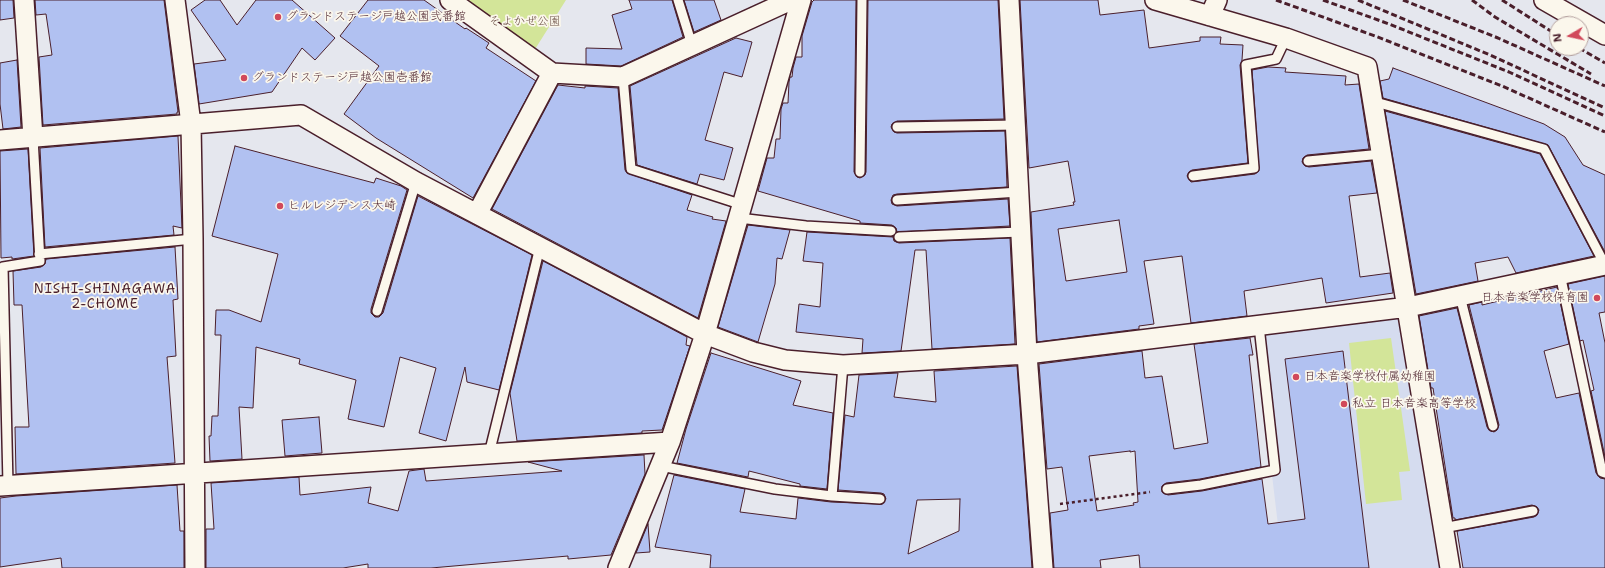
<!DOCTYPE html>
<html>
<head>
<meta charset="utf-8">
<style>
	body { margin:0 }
	#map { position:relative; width:1605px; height:568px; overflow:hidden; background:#e5e7ee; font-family:"Shantell Sans",sans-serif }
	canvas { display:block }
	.north { position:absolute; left:1549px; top:16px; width:40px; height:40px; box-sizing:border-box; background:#fbf7ec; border:1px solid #b4a19f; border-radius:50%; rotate:261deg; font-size:11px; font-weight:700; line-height:16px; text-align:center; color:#4a1f2b }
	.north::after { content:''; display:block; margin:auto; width:14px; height:18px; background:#d1495b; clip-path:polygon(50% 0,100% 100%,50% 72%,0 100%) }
</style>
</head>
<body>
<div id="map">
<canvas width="1605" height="568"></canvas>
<div class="north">N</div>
</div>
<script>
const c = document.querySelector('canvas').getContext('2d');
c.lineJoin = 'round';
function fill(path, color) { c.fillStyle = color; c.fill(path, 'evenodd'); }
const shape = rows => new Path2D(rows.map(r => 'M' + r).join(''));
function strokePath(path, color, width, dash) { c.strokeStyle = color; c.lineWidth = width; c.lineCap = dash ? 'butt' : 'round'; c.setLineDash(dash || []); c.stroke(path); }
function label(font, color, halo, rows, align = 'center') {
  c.font = font + ' "Shantell Sans","Klee One",sans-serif'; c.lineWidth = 3.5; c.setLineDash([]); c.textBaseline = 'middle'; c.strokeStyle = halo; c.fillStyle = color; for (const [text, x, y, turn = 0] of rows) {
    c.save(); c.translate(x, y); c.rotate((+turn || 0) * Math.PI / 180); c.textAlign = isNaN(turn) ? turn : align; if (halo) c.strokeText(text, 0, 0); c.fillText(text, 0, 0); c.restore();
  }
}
fill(shape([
	[1401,318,1441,568,1291,568,1280,542,1272,475,1281,474,1265,335]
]), '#d5dcef');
fill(shape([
	[461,0,566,0,532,54],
	[1391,338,1410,471,1399,472,1402,500,1366,504,1349,343]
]), '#d3e599');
const building = shape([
	[0,0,13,0,14,18,0,20,0,0],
	[35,0,164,0,178,112,177,112,177,114,43,125,39,57,52,55,46,14,36,15,35,0],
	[205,0,220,0,237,25,256,0,292,0,335,38,315,60,302,48,272,92,199,104,194,64,226,60,191,10,205,0],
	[368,0,424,0,465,29,466,28,489,43,486,48,536,81,473,198,376,138,344,114,379,66,340,36,368,0],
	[629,0,672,0,683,37,621,66,586,64,586,48,622,49,612,15,632,9,629,0],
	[684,0,714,0,721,20,694,32,684,0],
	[814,0,856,0,854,172,857,177,860,178,865,175,866,172,868,0,998,0,1004,119,897,121,892,124,891,127,894,132,897,133,1005,131,1007,187,897,194,893,195,891,200,892,204,897,206,1008,199,1010,226,897,232,896,228,892,225,860,223,860,221,758,191,767,158,774,158,776,139,780,139,781,109,783,103,788,103,789,82,790,77,792,77,793,68,796,57,802,57,802,36,812,2,814,0],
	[1020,0,1098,0,1100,15,1144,10,1149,48,1200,41,1200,37,1221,37,1220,44,1243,45,1242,60,1240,65,1248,163,1192,170,1189,172,1187,176,1191,182,1255,174,1259,171,1252,70,1268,67,1286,68,1285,72,1346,76,1345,85,1359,84,1369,149,1307,155,1303,158,1302,162,1305,166,1309,167,1371,161,1377,193,1349,196,1360,277,1390,273,1393,293,1326,303,1322,278,1244,291,1247,316,1191,323,1182,256,1144,261,1154,324,1139,326,1139,329,1037,342,1031,212,1074,205,1073,202,1075,202,1068,161,1029,168,1020,0],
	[1119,220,1127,272,1066,281,1058,229,1119,220],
	[736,38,752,42,742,77,724,72,705,140,733,148,724,180,700,174,697,184,637,165,630,86,736,38],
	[17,60,21,127,3,129,0,104,0,63,17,60],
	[1393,68,1544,124,1565,137,1583,165,1605,175,1605,252,1548,145,1383,98,1380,81,1389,79,1393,68],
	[558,85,585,88,585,86,618,88,625,170,627,173,692,195,687,210,713,217,712,219,726,221,698,318,492,209,558,85],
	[1385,111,1540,154,1594,256,1516,273,1508,257,1475,263,1478,281,1416,294,1385,111],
	[178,136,182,228,173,226,174,235,45,247,40,148,178,136],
	[235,146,374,183,376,178,401,186,407,190,371,309,371,313,375,317,379,317,383,313,418,196,532,255,499,390,467,382,465,367,446,441,419,433,436,368,400,357,384,427,348,419,356,380,299,364,300,359,256,347,253,408,239,407,242,459,210,461,209,436,211,436,212,416,218,416,221,335,215,335,216,310,229,310,261,322,278,254,212,236,235,146],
	[28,149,34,256,12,259,12,257,1,258,0,151,28,149],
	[748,225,790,230,782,259,777,258,775,284,758,342,718,327,748,225],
	[807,232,893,237,894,241,899,243,1010,238,1015,344,932,349,926,250,915,250,901,351,862,353,863,339,796,332,799,304,820,307,823,263,803,261,807,232],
	[175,247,178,299,173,300,176,356,167,357,175,463,16,474,15,427,29,427,22,305,14,305,13,271,41,267,45,264,46,259,175,247],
	[543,261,687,337,686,345,690,346,662,430,642,431,642,433,517,441,510,393,543,261],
	[1605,276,1605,312,1599,313,1605,343,1605,457,1591,391,1594,390,1583,340,1580,341,1568,284,1605,276],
	[1557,287,1569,344,1544,351,1556,398,1579,393,1596,473,1600,478,1605,479,1605,568,1463,568,1457,531,1534,517,1537,515,1539,510,1537,507,1532,505,1455,520,1455,518,1453,518,1433,388,1431,388,1419,316,1457,308,1487,427,1489,430,1494,432,1497,430,1499,425,1469,305,1482,302,1482,305,1557,287],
	[1250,338,1253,355,1249,355,1261,467,1200,479,1166,483,1162,486,1162,492,1168,495,1202,491,1262,479,1268,524,1305,519,1285,359,1343,351,1369,568,1140,568,1139,555,1100,560,1101,568,1054,568,1050,513,1068,510,1062,467,1047,469,1039,364,1142,351,1145,378,1162,376,1174,449,1208,443,1194,344,1250,338],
	[1130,451,1130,452,1135,451,1138,502,1133,503,1134,505,1097,511,1089,456,1130,451],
	[711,353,801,381,793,405,833,413,827,489,800,486,800,484,757,473,749,471,748,477,677,463,686,429,711,353],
	[1017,366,1032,568,710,568,711,555,655,547,674,475,745,489,740,512,796,519,798,498,831,502,882,504,886,499,884,494,881,493,838,490,845,415,854,417,859,375,898,373,894,397,936,402,934,371,1017,366],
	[960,499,959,531,908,554,917,500,960,499],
	[319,417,322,453,285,456,282,420,319,417],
	[644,455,645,474,611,555,568,559,568,556,431,568,368,568,368,564,343,568,206,568,206,529,214,529,211,483,299,477,300,495,371,487,368,503,398,511,409,471,424,469,426,481,562,471,528,462,644,455],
	[177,485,180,531,184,531,184,568,62,568,61,558,0,567,0,498,16,496,177,485],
	[648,524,650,552,636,553,648,524]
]);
fill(building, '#b1c1f1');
strokePath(building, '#4a1f2b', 1);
const service = shape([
	[678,0,692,45],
	[623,77,631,169,743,205],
	[1372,101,1544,149,1605,265],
	[897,127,1016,125],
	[1308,161,1382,154],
	[860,172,862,0],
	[1193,176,1254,168,1246,65,1276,59,1286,38],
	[897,200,1019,192],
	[739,218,806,226,891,231],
	[899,237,1020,232],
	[39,254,193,239],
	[1560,274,1602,472,1605,473],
	[1460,296,1493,426],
	[377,311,416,182],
	[489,454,540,247],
	[661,466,775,489,832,496,880,499],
	[8,485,3,267,40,261,33,138],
	[1167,489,1201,485,1275,470,1259,326],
	[832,496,843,365],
	[1443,528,1533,511]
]);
const minor = shape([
	[24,0,33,138],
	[175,0,191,124,193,239,195,568],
	[450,0,552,73,623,77,791,0],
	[1009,0,1027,354,1043,568],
	[1155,0,1286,38,1367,67,1450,568],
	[1544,0,1605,35],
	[1210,16,1217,0],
	[0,140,301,115,416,182,705,334,753,352,785,360,843,365,1027,354,1408,307,1605,265],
	[477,214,552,73],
	[0,486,670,442],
	[618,568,670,442,705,334,801,0]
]);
strokePath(service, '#4a1f2b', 12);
strokePath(minor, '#4a1f2b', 22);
strokePath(shape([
	[1060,504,1150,492]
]), '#4a1f2b', 2.5, [3, 3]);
strokePath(service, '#fbf7ec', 9);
strokePath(minor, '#fbf7ec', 19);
strokePath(shape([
	[1276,0,1375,36,1502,86,1605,132],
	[1323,0,1389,24,1509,72,1605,116],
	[1358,0,1490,55,1605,108],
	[1403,0,1498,38,1605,86],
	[1472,0,1495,17,1591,74],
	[1502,0,1557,35],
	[1579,48,1605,63]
]), '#4a1f2b', 3, [6, 3]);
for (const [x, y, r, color] of [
	[278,17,4,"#d1495b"],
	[244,78,4,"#d1495b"],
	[280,206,4,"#d1495b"],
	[1597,298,4,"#d1495b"],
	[1296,377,4,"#d1495b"],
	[1344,404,4,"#d1495b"]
]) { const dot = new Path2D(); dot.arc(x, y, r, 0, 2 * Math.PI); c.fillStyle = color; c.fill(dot); strokePath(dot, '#fbf7ec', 1.5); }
label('12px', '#4a1f2b', '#fbf7ec', [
	["グランドステージ戸越公園弐番館",286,17],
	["グランドステージ戸越公園壱番館",252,78],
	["ヒルレジデンス大崎",288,206],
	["日本音楽学校保育園",1589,298,"right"],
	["日本音楽学校付属幼稚園",1304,377],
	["私立 日本音楽高等学校",1352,404]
], 'left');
label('12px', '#6c5046', '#fbf7ec', [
	["そよかぜ公園",525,22]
]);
c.letterSpacing = '1px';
label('13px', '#4a1f2b', '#fbf7ec', [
	["NISHI-SHINAGAWA",105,290],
	["2-CHOME",105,305]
]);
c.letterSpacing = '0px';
</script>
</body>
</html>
